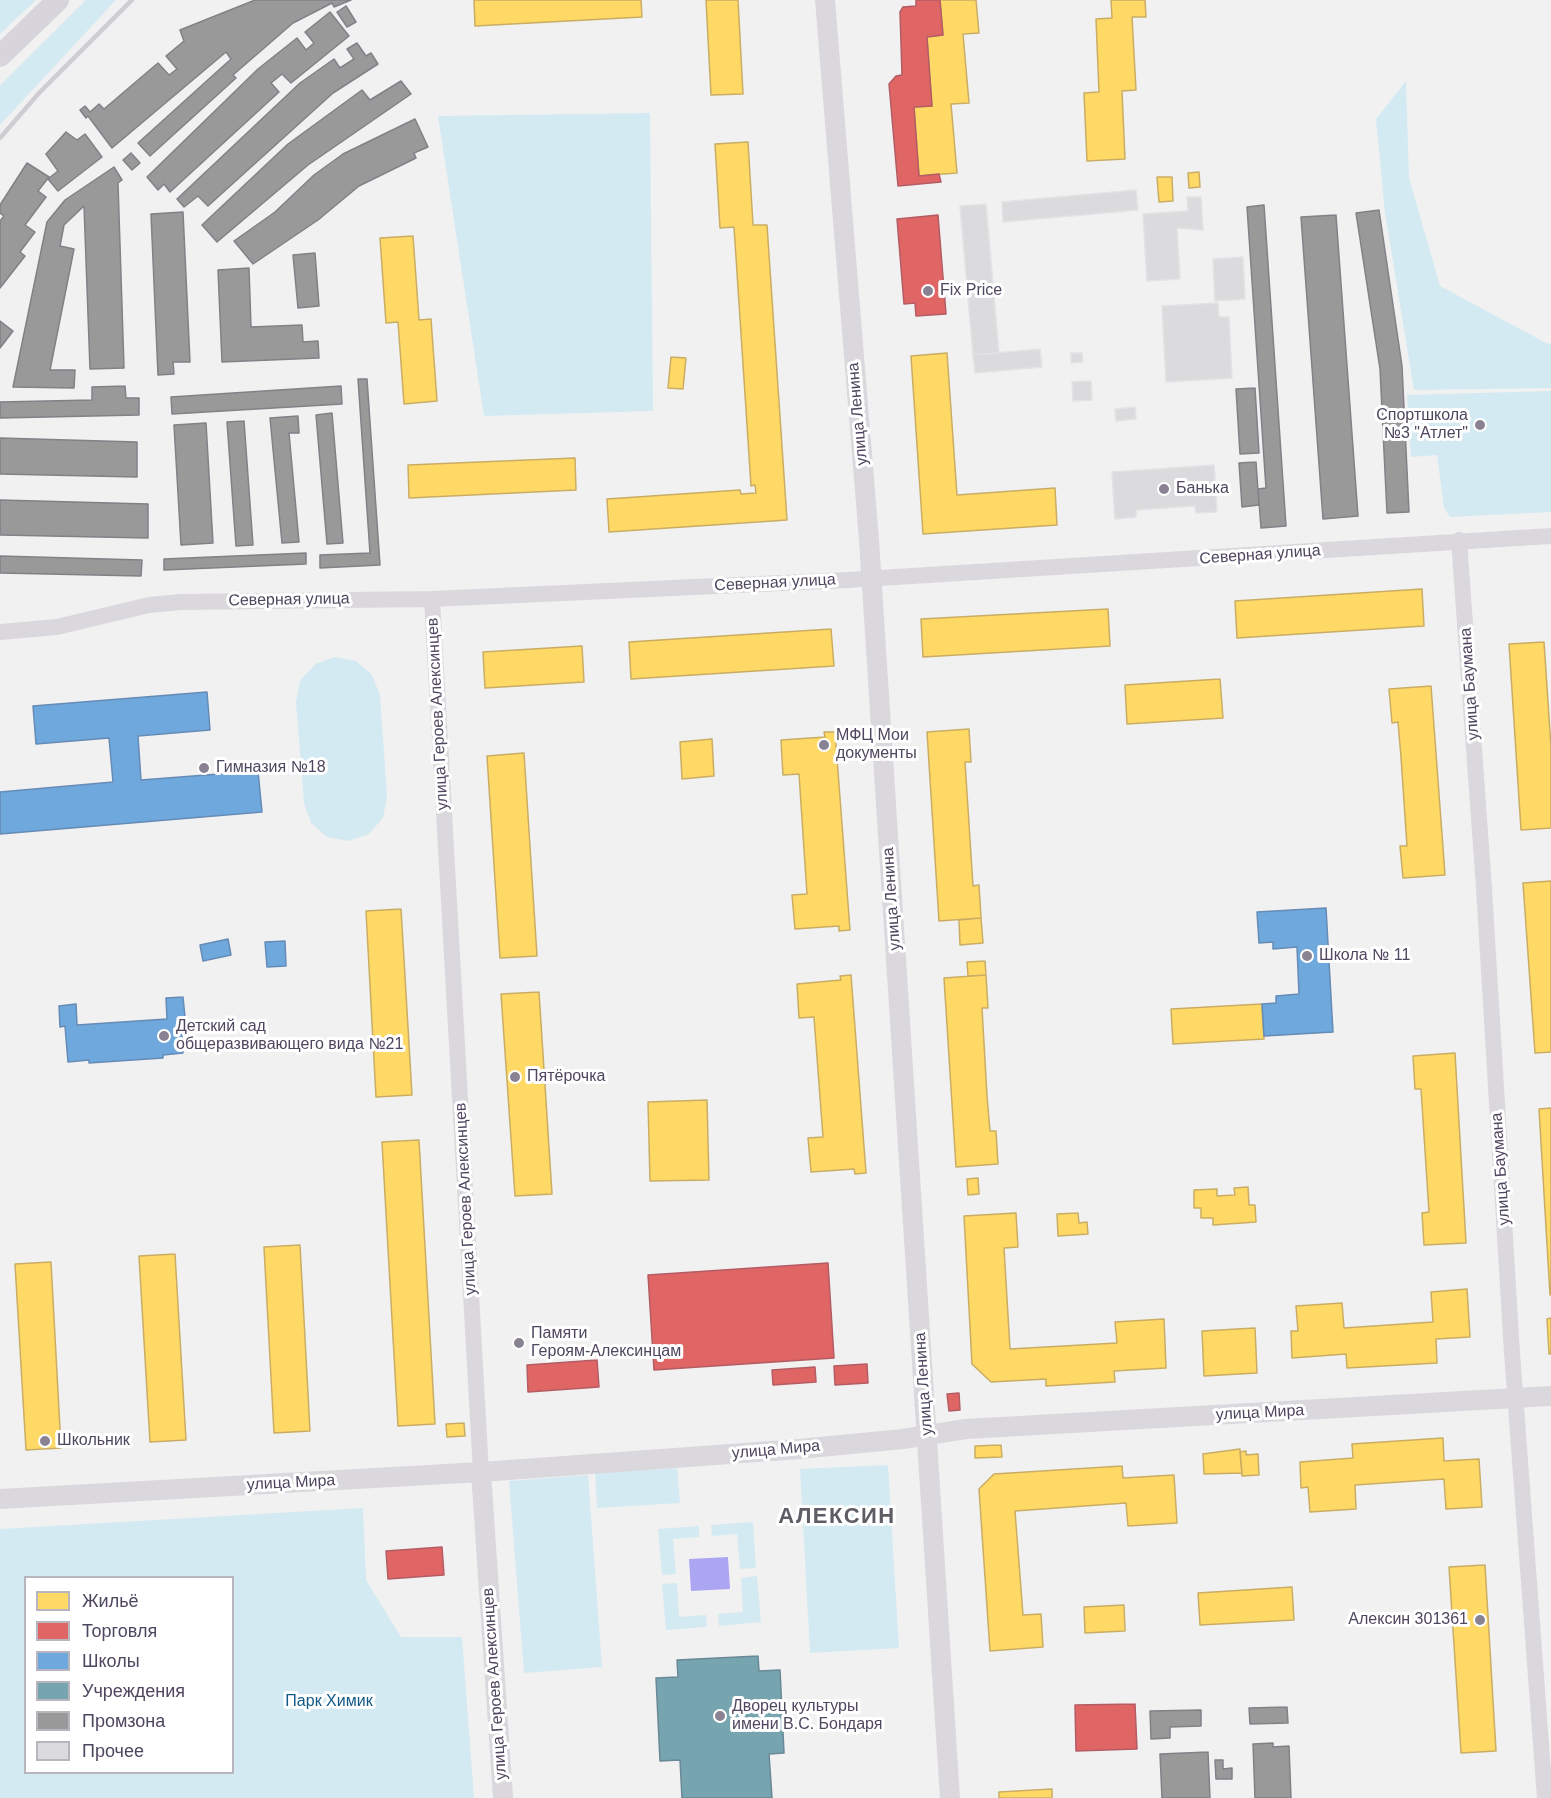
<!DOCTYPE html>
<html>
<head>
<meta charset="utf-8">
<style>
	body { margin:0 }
	#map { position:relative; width:1551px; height:1798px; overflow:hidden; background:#f1f1f1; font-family:Arial,sans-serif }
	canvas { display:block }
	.legend { position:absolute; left:24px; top:1576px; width:210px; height:198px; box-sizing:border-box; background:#fff; border:2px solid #b9b5bf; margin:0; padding:8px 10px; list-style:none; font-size:18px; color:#4f465f }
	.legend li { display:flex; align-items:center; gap:12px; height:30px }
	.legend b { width:30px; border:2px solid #b9b5bf }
</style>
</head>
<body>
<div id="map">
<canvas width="1551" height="1798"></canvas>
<ul class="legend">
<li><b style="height:16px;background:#ffd966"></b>Жильё</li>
<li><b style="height:16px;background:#e06666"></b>Торговля</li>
<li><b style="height:16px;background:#6fa8dc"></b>Школы</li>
<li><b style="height:16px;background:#76a5af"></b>Учреждения</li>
<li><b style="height:16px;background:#999"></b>Промзона</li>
<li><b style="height:16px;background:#dbdadd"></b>Прочее</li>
</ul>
</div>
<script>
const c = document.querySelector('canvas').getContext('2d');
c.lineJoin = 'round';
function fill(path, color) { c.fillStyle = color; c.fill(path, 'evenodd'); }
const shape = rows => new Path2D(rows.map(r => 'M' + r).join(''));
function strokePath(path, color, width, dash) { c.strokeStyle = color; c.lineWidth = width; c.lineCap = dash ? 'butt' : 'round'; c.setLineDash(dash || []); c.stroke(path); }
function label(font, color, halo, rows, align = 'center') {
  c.font = font + ' Arial,sans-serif'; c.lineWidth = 6; c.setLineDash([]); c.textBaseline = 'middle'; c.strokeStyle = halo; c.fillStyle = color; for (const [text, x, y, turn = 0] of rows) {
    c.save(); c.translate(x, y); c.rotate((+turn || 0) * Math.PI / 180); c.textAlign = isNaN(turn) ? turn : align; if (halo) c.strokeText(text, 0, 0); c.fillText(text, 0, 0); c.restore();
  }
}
fill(shape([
	[0,0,36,0,0,34],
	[86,0,116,0,0,125,0,85],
	[1406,81,1409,178,1440,286,1548,344,1551,343,1551,388,1414,390,1385,213,1376,119],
	[650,113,653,411,484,416,438,116],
	[1551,391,1551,512,1450,517,1444,508,1437,455,1411,457,1407,395],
	[335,657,356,661,372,675,380,695,387,796,383,818,369,834,348,841,327,837,311,823,304,803,296,702,300,681,315,664],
	[888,1465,899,1648,810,1653,800,1469],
	[677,1468,680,1503,597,1508,595,1473],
	[588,1475,602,1667,524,1673,509,1481],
	[363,1508,366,1580,401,1637,462,1637,474,1798,0,1798,0,1529],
	[26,1578,232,1578,232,1772,26,1772],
	[753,1522,756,1568,740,1569,737,1534,712,1536,711,1525],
	[699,1526,699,1537,673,1539,676,1574,662,1575,658,1529],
	[757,1576,761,1622,719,1626,718,1614,743,1612,741,1578],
	[677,1583,679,1617,706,1615,707,1627,666,1630,662,1584]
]), '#d4eaf2');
fill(shape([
	[728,1557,730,1589,691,1591,689,1559]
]), '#aca6f2');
const homes = shape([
	[474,0,641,0,642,17,475,26,474,0],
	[706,0,738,0,743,94,711,95,706,0],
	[940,0,976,0,979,33,963,34,969,103,951,104,957,173,919,176,914,107,932,106,927,37,943,35,940,0],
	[1111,0,1145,0,1146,17,1132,17,1136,90,1122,91,1125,159,1087,161,1084,93,1099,92,1096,19,1112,18,1111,0],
	[748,142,753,225,767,225,787,520,609,532,607,499,740,490,741,494,756,493,755,485,751,486,734,227,720,228,715,144,748,142],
	[1199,172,1200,187,1189,188,1188,173,1199,172],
	[1157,177,1172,177,1173,201,1159,202,1157,177],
	[413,236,419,320,431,319,437,401,404,404,398,322,386,323,380,238,413,236],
	[947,353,957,495,1055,488,1057,525,923,534,911,356,947,353],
	[671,357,686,358,683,389,668,388,671,357],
	[575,458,576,490,409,498,408,465,575,458],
	[1422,589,1424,626,1237,638,1235,601,1422,589],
	[1108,609,1110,646,923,657,921,619,1108,609],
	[831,629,834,666,631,679,629,642,831,629],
	[1544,642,1551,747,1551,828,1521,830,1509,644,1544,642],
	[582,646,584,682,485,688,483,652,582,646],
	[1220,679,1223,718,1127,724,1125,685,1220,679],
	[1431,686,1445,875,1403,878,1400,846,1407,846,1401,757,1398,722,1392,723,1389,689,1431,686],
	[969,729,971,762,965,762,973,886,979,885,981,918,939,921,927,732,969,729],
	[824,732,835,732,850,930,839,931,839,926,795,929,792,895,807,894,799,774,783,775,781,740,825,737,824,732],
	[712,739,714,776,682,779,680,742,712,739],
	[524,753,537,956,500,958,487,756,524,753],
	[1551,881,1551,1052,1535,1053,1523,883,1551,881],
	[401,909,412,1095,376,1097,366,911,401,909],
	[981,918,983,943,960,945,959,920,981,918],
	[985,961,986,975,968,976,967,962,985,961],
	[851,975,866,1173,855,1174,854,1169,811,1172,808,1138,823,1137,814,1017,799,1018,797,984,841,980,840,976,851,975],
	[986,975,988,1008,982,1008,987,1096,990,1131,996,1131,998,1164,956,1167,944,978,986,975],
	[539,992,552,1194,515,1196,501,994,539,992],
	[1262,1004,1264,1039,1173,1044,1171,1009,1262,1004],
	[1455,1053,1466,1243,1424,1245,1422,1213,1429,1212,1421,1089,1415,1089,1413,1056,1455,1053],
	[707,1100,709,1180,650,1181,648,1102,707,1100],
	[1551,1108,1551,1295,1550,1295,1539,1109,1551,1108],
	[419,1140,435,1424,398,1426,382,1142,419,1140],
	[978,1178,979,1194,968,1195,967,1179,978,1178],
	[1248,1187,1249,1205,1255,1205,1256,1222,1213,1225,1213,1218,1201,1218,1201,1208,1194,1208,1194,1190,1217,1189,1217,1196,1235,1195,1234,1188,1248,1187],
	[1016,1213,1018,1247,1004,1248,1010,1349,1117,1343,1115,1322,1164,1319,1166,1368,1114,1371,1115,1382,1046,1386,1046,1379,991,1382,972,1364,964,1216,1016,1213],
	[1078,1213,1079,1223,1087,1222,1088,1234,1058,1236,1057,1214,1078,1213],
	[300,1245,310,1431,274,1433,264,1247,300,1245],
	[175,1254,186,1440,150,1442,139,1256,175,1254],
	[51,1262,61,1448,26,1450,15,1264,51,1262],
	[1467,1289,1470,1337,1436,1339,1437,1363,1347,1368,1346,1354,1292,1358,1291,1331,1298,1331,1296,1306,1342,1303,1344,1328,1433,1322,1431,1292,1467,1289],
	[1551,1318,1551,1354,1549,1354,1547,1319,1551,1318],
	[1255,1328,1257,1373,1204,1376,1202,1331,1255,1328],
	[464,1423,465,1436,447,1437,446,1424,464,1423],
	[1443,1438,1444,1461,1479,1459,1482,1507,1446,1509,1444,1479,1355,1485,1356,1509,1310,1512,1308,1487,1301,1488,1300,1462,1353,1458,1352,1444,1443,1438],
	[1001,1445,1002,1457,975,1458,975,1446,1001,1445],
	[1240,1449,1242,1473,1204,1474,1203,1454,1240,1449],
	[1246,1451,1246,1455,1258,1454,1259,1475,1242,1476,1240,1452,1246,1451],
	[1122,1466,1123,1478,1174,1475,1177,1523,1128,1526,1126,1503,1015,1511,1023,1615,1041,1614,1043,1647,990,1651,979,1489,994,1474,1122,1466],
	[1485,1565,1496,1751,1461,1753,1449,1567,1485,1565],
	[1292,1587,1294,1620,1200,1625,1198,1593,1292,1587],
	[1124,1605,1125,1631,1085,1633,1084,1607,1124,1605],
	[1052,1789,1052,1798,999,1798,999,1792,1052,1789]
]);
fill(homes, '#ffd966');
strokePath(homes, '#caad64', 1.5);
const shops = shape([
	[916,0,940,0,943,35,927,37,932,106,914,107,919,176,939,174,941,182,898,186,889,84,896,76,902,75,900,12,903,7,916,6,916,0],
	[938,215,946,314,916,316,915,303,904,304,897,219,938,215],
	[828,1263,834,1358,654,1370,648,1275,828,1263],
	[597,1360,599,1387,528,1392,527,1365,597,1360],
	[867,1364,868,1383,835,1385,834,1366,867,1364],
	[815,1367,816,1382,773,1385,772,1370,815,1367],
	[959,1393,960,1410,949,1411,947,1394,959,1393],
	[442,1547,444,1575,388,1579,386,1551,442,1547],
	[1135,1704,1137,1749,1076,1751,1075,1705,1135,1704]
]);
fill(shops, '#e06666');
strokePath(shops, '#b45c64', 1.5);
const schools = shape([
	[207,692,210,730,138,736,141,780,258,771,262,812,0,834,0,792,113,782,109,738,36,744,33,706,207,692],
	[1326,908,1333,1032,1264,1036,1262,1004,1276,1003,1276,996,1299,994,1297,947,1273,949,1273,942,1259,943,1257,912,1326,908],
	[228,939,231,955,203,961,200,945,228,939],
	[285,941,286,966,267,967,265,942,285,941],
	[183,997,185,1017,181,1018,183,1053,163,1055,163,1058,89,1063,89,1060,68,1062,65,1026,60,1027,59,1006,76,1004,77,1025,167,1019,166,998,183,997]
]);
fill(schools, '#6fa8dc');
strokePath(schools, '#658bb6', 1.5);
const public = shape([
	[758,1656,759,1671,780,1670,784,1753,769,1754,772,1798,682,1798,680,1760,660,1761,656,1678,678,1677,677,1660,758,1656]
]);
fill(public, '#76a5af');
strokePath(public, '#6a8897', 1.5);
const industry = shape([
	[255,0,351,0,334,7,332,3,293,23,233,75,236,78,150,156,138,143,231,59,226,52,112,148,88,116,86,118,80,110,85,106,90,112,99,104,104,109,158,63,169,75,177,69,166,56,184,41,180,30,255,0],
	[346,6,356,22,347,27,337,12,346,6],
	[330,12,349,36,291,83,282,74,271,83,279,92,170,192,164,184,158,190,147,177,258,69,297,38,306,50,314,43,305,32,330,12],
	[357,43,366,56,371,53,378,64,333,93,208,206,198,196,184,207,177,199,300,83,334,59,340,68,354,59,347,49,357,43],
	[401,81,411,94,308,165,217,242,202,225,288,144,362,90,370,100,401,81],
	[415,119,428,147,414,153,416,158,359,186,318,220,253,264,234,241,275,212,314,175,343,154,415,119],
	[66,132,77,140,85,134,102,157,58,191,48,179,58,171,46,154,66,132],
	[131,153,140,163,132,170,123,160,131,153],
	[27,163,49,177,38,191,46,197,25,225,35,232,20,252,25,256,0,288,0,221,4,216,0,213,0,205,27,163],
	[114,167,122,180,118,183,124,368,90,369,84,206,64,225,60,246,74,249,50,370,75,370,74,388,13,387,47,222,65,200,114,167],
	[1264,205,1286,526,1261,528,1258,489,1266,488,1247,207,1264,205],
	[1379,210,1402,366,1409,512,1387,513,1380,369,1356,213,1379,210],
	[183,212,190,362,173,362,174,374,158,375,151,214,183,212],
	[1336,215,1358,516,1323,519,1301,217,1336,215],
	[315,253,319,306,298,308,293,255,315,253],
	[249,268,251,327,302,325,303,342,318,341,319,358,222,362,218,270,249,268],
	[0,321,13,331,0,348,0,321],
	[358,379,367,379,380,565,320,568,320,555,370,553,358,379],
	[125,386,126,398,139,398,139,415,0,418,0,402,92,400,92,387,125,386],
	[341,386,342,404,172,414,171,397,341,386],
	[1255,388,1259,453,1240,454,1236,389,1255,388],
	[332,413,343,543,327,544,316,415,332,413],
	[298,416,299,433,289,433,299,542,282,543,270,418,298,416],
	[244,421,253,545,236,546,227,422,244,421],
	[206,423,213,543,181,545,174,425,206,423],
	[0,438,137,442,137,477,0,474,0,438],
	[1256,462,1259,505,1242,507,1239,463,1256,462],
	[0,500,148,504,148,538,0,535,0,500],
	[306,553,306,564,164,570,164,559,306,553],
	[0,556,142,560,141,576,0,573,0,556],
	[1287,1707,1288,1723,1250,1724,1249,1708,1287,1707],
	[1201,1710,1201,1726,1170,1727,1170,1738,1151,1739,1150,1711,1201,1710],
	[1273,1743,1273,1747,1289,1746,1291,1798,1255,1798,1253,1744,1273,1743],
	[1208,1752,1210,1798,1162,1798,1160,1754,1208,1752],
	[1215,1760,1223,1760,1223,1769,1232,1768,1232,1779,1216,1779,1215,1760]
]);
fill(industry, '#999');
strokePath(industry, '#838088', 1.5);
const building = shape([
	[1136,190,1138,210,1003,222,1002,202,1136,190],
	[1187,197,1201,197,1203,230,1177,228,1180,279,1147,281,1143,214,1188,211,1187,197],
	[986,204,999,353,973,355,960,206,986,204],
	[1243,257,1245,299,1215,301,1213,259,1243,257],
	[1218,303,1219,317,1229,317,1232,378,1166,382,1162,306,1218,303],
	[1040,349,1042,367,975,373,973,355,1040,349],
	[1071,353,1082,353,1083,362,1071,363,1071,353],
	[1091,381,1092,400,1073,401,1072,382,1091,381],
	[1135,407,1136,419,1116,421,1115,409,1135,407],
	[1214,465,1217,512,1196,513,1195,506,1136,510,1136,517,1115,519,1112,472,1214,465]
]);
fill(building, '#dbdadd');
strokePath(building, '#e3e2e4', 1.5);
strokePath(shape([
	[1459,540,1484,888,1512,1353,1545,1798],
	[432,599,481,1472],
	[0,632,57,627,149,605,181,602,432,599,848,580,1551,536]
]), '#dad8dd', 16);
strokePath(shape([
	[825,0,869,540,950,1798],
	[481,1472,503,1798],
	[0,1499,481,1472,799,1449,903,1439,966,1429,1551,1396]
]), '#dad8dd', 20);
strokePath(shape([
	[0,56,58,0]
]), '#d7d4db', 22);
strokePath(shape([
	[0,138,40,92,132,0]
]), '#cfcdd2', 4.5);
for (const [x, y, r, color] of [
	[928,291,6,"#888292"],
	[1480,425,6,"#888292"],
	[1164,489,6,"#888292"],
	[824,745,6,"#888292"],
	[204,768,6,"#888292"],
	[1307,956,6,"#888292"],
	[164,1036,6,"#888292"],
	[515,1077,6,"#888292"],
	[519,1343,6,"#888292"],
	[45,1441,6,"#888292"],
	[1480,1620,6,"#888292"],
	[720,1716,6,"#888292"]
]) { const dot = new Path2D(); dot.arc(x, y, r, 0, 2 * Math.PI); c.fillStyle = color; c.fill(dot); strokePath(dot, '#fff', 2); }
label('16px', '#4f465f', '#fff', [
	["Fix Price",940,291],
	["Спортшкола",1468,416,"right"],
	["№3 \"Атлет\"",1468,434,"right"],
	["Банька",1176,489],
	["МФЦ Мои",836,736],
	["документы",836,754],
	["Гимназия №18",216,768],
	["Школа № 11",1319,956],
	["Детский сад",176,1027],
	["общеразвивающего вида №21",176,1045],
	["Пятёрочка",527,1077],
	["Памяти",531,1334],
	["Героям-Алексинцам",531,1352],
	["Школьник",57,1441],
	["Алексин 301361",1468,1620,"right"],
	["Дворец культуры",732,1707],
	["имени В.С. Бондаря",732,1725]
], 'left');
label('16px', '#4f465f', '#fff', [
	["улица Ленина",858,414,-95],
	["Северная улица",1260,555,-4],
	["Северная улица",775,583,-3],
	["Северная улица",289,600,-1],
	["улица Баумана",1470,684,-94],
	["улица Героев Алексинцев",438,714,-93],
	["улица Ленина",892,899,-94],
	["улица Баумана",1501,1169,-94],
	["улица Героев Алексинцев",466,1199,-93],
	["улица Ленина",924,1384,-94],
	["улица Мира",1260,1413,-3],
	["улица Мира",776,1450,-5],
	["улица Мира",291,1483,-3],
	["улица Героев Алексинцев",495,1684,-94]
]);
label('16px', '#115a87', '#fff', [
	["Парк Химик",329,1702]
]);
c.letterSpacing = '1.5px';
label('bold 22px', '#605c65', '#fff', [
	["АЛЕКСИН",837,1517]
]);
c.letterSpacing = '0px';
</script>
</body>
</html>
